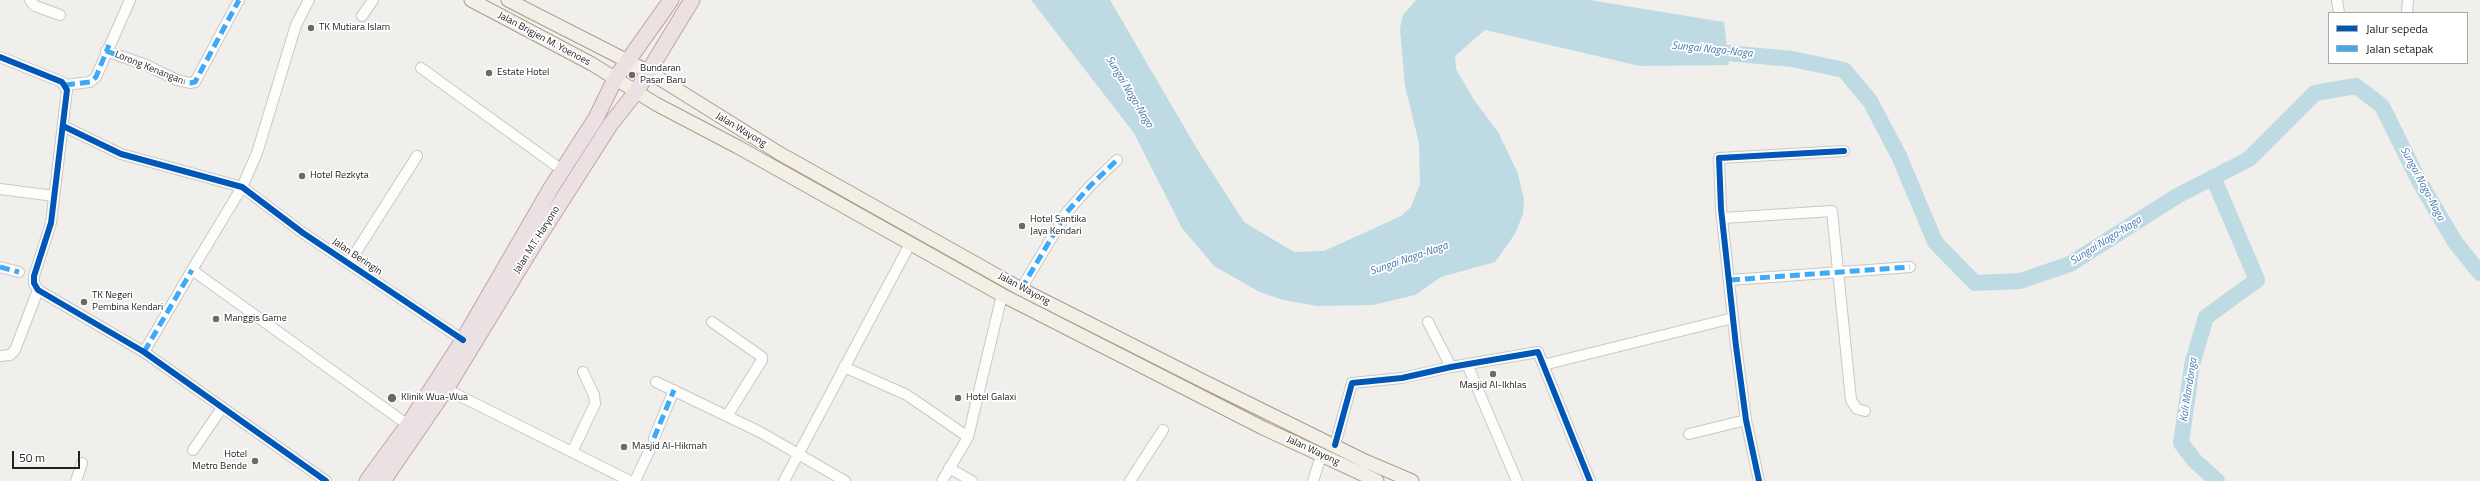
<!DOCTYPE html>
<html>
<head>
<meta charset="utf-8">
<style>
	body { margin:0 }
	#map { position:relative; width:2480px; height:481px; overflow:hidden; background:#f0efeb; font-family:"Titillium Web",sans-serif }
	canvas { display:block }
	.legend { position:absolute; left:2328px; top:12px; width:140px; height:52px; box-sizing:border-box; background:#fff; border:1px solid #a7a7a7; margin:0; padding:5px 7px; list-style:none; font-size:12px; color:#222 }
	.legend li { display:flex; align-items:center; gap:8px; height:20px }
	.legend b { width:20px; border:1px solid #a7a7a7 }
	.scale { position:absolute; left:12px; top:451px; width:68px; height:18px; box-sizing:border-box; border:2px solid #222; border-top:0; padding-left:5px; font-size:12px; line-height:14px; white-space:nowrap; color:#222; -webkit-text-stroke:3px #fff; paint-order:stroke }
</style>
</head>
<body>
<div id="map">
<canvas width="2480" height="481"></canvas>
<ul class="legend">
<li><b style="height:5px;background:#0057b8"></b>Jalur sepeda</li>
<li><b style="height:5px;background:#3fa9f5"></b>Jalan setapak</li>
</ul>
<div class="scale">50 m</div>
</div>
<script>
const c = document.querySelector('canvas').getContext('2d');
c.lineJoin = 'round';
function fill(path, color) { c.fillStyle = color; c.fill(path, 'evenodd'); }
const shape = rows => new Path2D(rows.map(r => 'M' + r).join(''));
function strokePath(path, color, width, dash) { c.strokeStyle = color; c.lineWidth = width; c.lineCap = dash ? 'butt' : 'round'; c.setLineDash(dash || []); c.stroke(path); }
function label(font, color, halo, rows, align = 'center') {
  c.font = font + ' "Titillium Web",sans-serif'; c.lineWidth = 3.5; c.setLineDash([]); c.textBaseline = 'middle'; c.strokeStyle = halo; c.fillStyle = color; for (const [text, x, y, turn = 0] of rows) {
    c.save(); c.translate(x, y); c.rotate((+turn || 0) * Math.PI / 180); c.textAlign = isNaN(turn) ? turn : align; if (halo) c.strokeText(text, 0, 0); c.fillText(text, 0, 0); c.restore();
  }
}
fill(shape([
	[1031,0,1110,0,1197,149,1244,222,1294,252,1324,251,1401,216,1411,207,1420,184,1419,143,1405,86,1400,28,1403,15,1416,0,1589,0,1724,22,1729,65,1640,66,1485,30,1455,56,1456,69,1474,100,1498,132,1517,171,1524,199,1523,214,1515,234,1495,262,1441,277,1415,295,1373,305,1317,306,1283,300,1260,292,1214,266,1182,228,1134,133]
]), '#bedae3');
strokePath(shape([
	[1706,51,1792,59,1844,70,1870,101,1899,156,1935,242,1975,283,2020,281,2070,264,2177,196,2249,159,2315,93,2356,86,2382,106,2419,181,2455,242,2480,273],
	[2213,177,2257,280,2206,317,2192,365,2181,443,2195,461,2217,481]
]), '#bedae3', 16);
const minor = shape([
	[30,0,35,6,60,15],
	[309,0,296,25,257,153,242,187,192,270,408,425],
	[2337,0,2339,13],
	[2407,13,2408,0],
	[362,16,373,0],
	[106,51,146,65,177,80,190,83,195,82,239,0],
	[0,57,62,82,67,90,51,223,34,276,34,283,38,290,144,352,326,481],
	[421,68,562,170],
	[65,85,90,82,96,77,130,0],
	[63,126,121,154,242,187,303,233,463,340],
	[0,189,54,196],
	[1723,218,1832,211,1851,400,1857,409,1865,411],
	[349,263,417,156],
	[0,267,19,272],
	[1730,280,1910,267],
	[1021,289,1067,212,1090,186,1117,160],
	[712,322,762,357,762,360,727,416],
	[1428,322,1451,367],
	[144,352,192,270],
	[0,356,10,355,15,350,38,290],
	[1467,364,1517,481],
	[1543,365,1733,318],
	[844,367,907,395,968,437],
	[656,382,760,432,845,481],
	[446,389,630,481],
	[1689,434,1746,420],
	[654,438,674,390],
	[1335,445,1352,383,1402,378,1451,367,1538,352,1590,481],
	[193,450,222,408],
	[572,452,595,404,594,395,583,372],
	[949,468,972,481],
	[76,481,82,463],
	[635,481,651,447],
	[784,481,910,244],
	[942,481,968,437,1002,295],
	[1130,481,1163,430],
	[1313,481,1321,456],
	[1759,481,1746,420,1736,346,1721,209,1719,158,1844,151]
]);
const major = shape([
	[471,0,592,64,656,104,738,147,1002,295,1263,428,1377,481],
	[508,0,649,72,779,153,1021,289,1203,381,1365,461,1412,481]
]);
const highway = shape([
	[367,481,408,425,463,340,551,188,596,118,615,79,671,0],
	[383,481,446,389,536,241,610,125,636,92,692,0]
]);
strokePath(minor, '#c9c8c7', 12);
strokePath(major, '#a79f86', 15);
strokePath(highway, '#c6a1aa', 17);
strokePath(minor, '#fdfdfc', 10);
strokePath(major, '#f3eee6', 13);
strokePath(highway, '#ece1e2', 15);
strokePath(shape([
	[106,51,146,65,177,80,190,83,195,82,239,0],
	[65,85,90,82,96,77,109,45],
	[0,267,19,272],
	[1730,280,1910,267],
	[1021,289,1067,212,1090,186,1117,160],
	[144,352,192,270],
	[654,438,674,390]
]), '#3fa9f5', 5, [10, 5]);
strokePath(shape([
	[0,57,62,82,67,90,51,223,34,276,34,283,38,290,144,352,326,481],
	[63,126,121,154,242,187,303,233,463,340],
	[1335,445,1352,383,1402,378,1451,367,1538,352,1590,481],
	[1759,481,1746,420,1736,346,1721,209,1719,158,1844,151]
]), '#0057b8', 6);
for (const [x, y, r, color] of [
	[311,28,4,"#6a6a68"],
	[489,73,4,"#6a6a68"],
	[632,75,4,"#6a6a68"],
	[302,176,4,"#6a6a68"],
	[1022,226,4,"#6a6a68"],
	[84,302,4,"#6a6a68"],
	[216,319,4,"#6a6a68"],
	[1493,374,4,"#6a6a68"],
	[392,398,5,"#6a6a68"],
	[958,398,4,"#6a6a68"],
	[624,447,4,"#6a6a68"],
	[255,461,4,"#6a6a68"]
]) { const dot = new Path2D(); dot.arc(x, y, r, 0, 2 * Math.PI); c.fillStyle = color; c.fill(dot); strokePath(dot, '#fff', 1.5); }
label('10px', '#222', '#fff', [
	["TK Mutiara Islam",319,28],
	["Bundaran",640,69],
	["Pasar Baru",640,81],
	["Estate Hotel",497,73],
	["Hotel Rezkyta",310,176],
	["Hotel Santika",1030,220],
	["Jaya Kendari",1030,232],
	["TK Negeri",92,296],
	["Pembina Kendari",92,308],
	["Manggis Game",224,319],
	["Masjid Al-Ikhlas",1493,386,"center"],
	["Klinik Wua-Wua",401,398],
	["Hotel Galaxi",966,398],
	["Masjid Al-Hikmah",632,447],
	["Hotel",247,455,"right"],
	["Metro Bende",247,467,"right"]
], 'left');
label('10px', '#222', '#fff', [
	["Jalan Brigjen M. Yoenoes",544,39,28],
	["Lorong Kenangan",149,68,22],
	["Jalan Wayong",741,130,31],
	["Jalan M.T. Haryono",537,240,-58],
	["Jalan Beringin",357,257,34],
	["Jalan Wayong",1024,289,28],
	["Jalan Wayong",1313,451,25]
]);
label('italic 11px', '#4775ae', '#fff', [
	["Sungai Naga-Naga",1712,50,6],
	["Sungai Naga-Naga",1129,92,59],
	["Sungai Naga-Naga",2422,184,62],
	["Sungai Naga-Naga",2106,241,-32],
	["Sungai Naga-Naga",1409,259,-19],
	["Kali Mandonga",2189,390,-81]
]);
</script>
</body>
</html>
